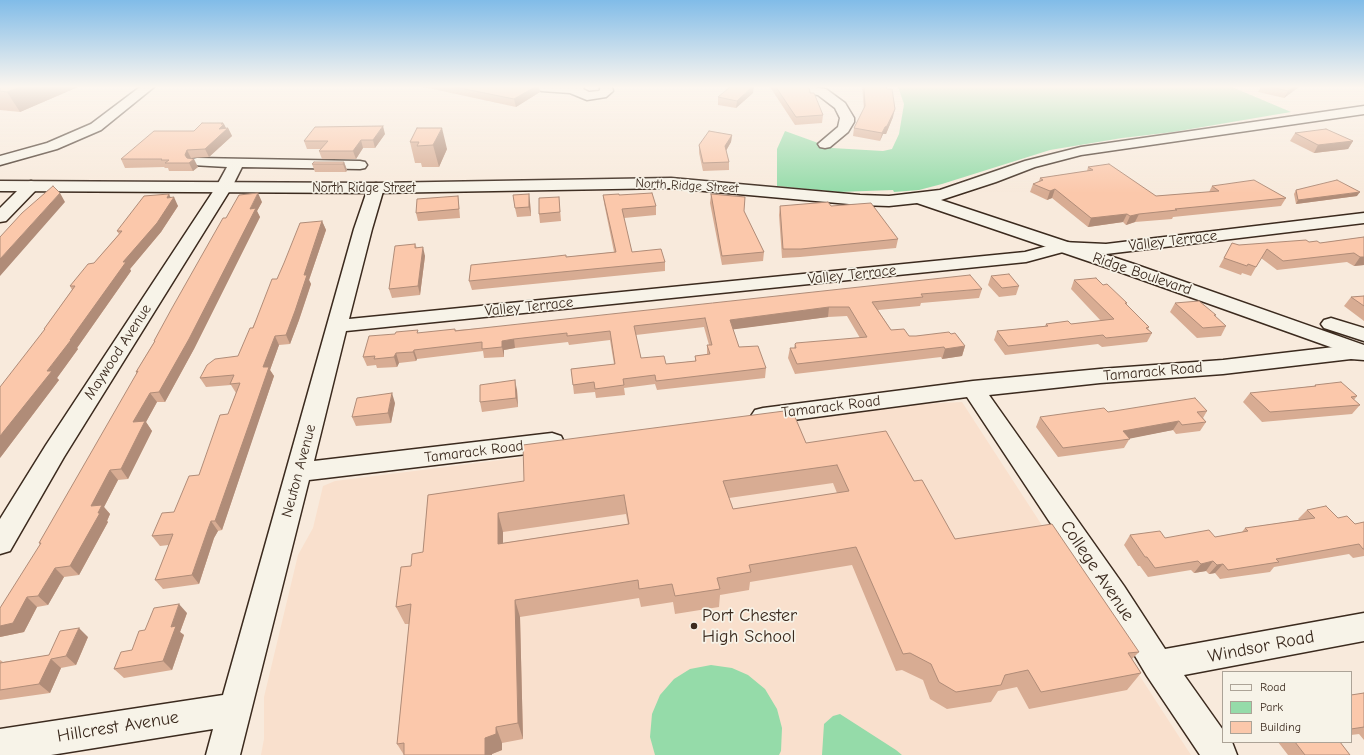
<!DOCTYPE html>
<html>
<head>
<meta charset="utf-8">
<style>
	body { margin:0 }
	#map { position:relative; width:1364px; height:755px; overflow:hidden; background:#f8eadc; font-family:"Comic Neue",sans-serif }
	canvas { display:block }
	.legend { position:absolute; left:1222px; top:671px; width:130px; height:72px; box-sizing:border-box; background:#f7f3e8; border:1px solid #aca397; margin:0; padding:5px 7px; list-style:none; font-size:12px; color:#3b2a1e }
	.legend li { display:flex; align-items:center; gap:8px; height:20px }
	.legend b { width:20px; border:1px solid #aca397 }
</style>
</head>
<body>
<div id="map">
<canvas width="1364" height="755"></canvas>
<ul class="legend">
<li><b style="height:5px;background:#f7f3e8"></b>Road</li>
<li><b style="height:11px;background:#95dba9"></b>Park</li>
<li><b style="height:11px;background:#fbc8ab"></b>Building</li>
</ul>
</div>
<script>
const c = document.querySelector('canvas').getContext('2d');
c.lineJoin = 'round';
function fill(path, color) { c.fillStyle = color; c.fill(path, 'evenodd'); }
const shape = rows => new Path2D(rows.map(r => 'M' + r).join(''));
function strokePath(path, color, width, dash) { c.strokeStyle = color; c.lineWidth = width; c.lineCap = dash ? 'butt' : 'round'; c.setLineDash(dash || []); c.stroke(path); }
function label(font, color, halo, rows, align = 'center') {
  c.font = font + ' "Comic Neue",sans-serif'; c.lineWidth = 3.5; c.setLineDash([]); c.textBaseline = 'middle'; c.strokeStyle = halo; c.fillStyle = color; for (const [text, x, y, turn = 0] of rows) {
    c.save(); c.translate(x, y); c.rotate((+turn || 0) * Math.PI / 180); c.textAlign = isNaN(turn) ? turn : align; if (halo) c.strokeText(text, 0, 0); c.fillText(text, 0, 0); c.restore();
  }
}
fill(shape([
	[962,402,1191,755,261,755,264,739,264,697,298,555,313,528,323,486,335,481,517,458,920,404]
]), '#f9e0cd');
fill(shape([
	[898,87,1232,87,1291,112,1173,132,1122,138,1050,150,942,184,919,190,894,192,893,190,839,192,777,186,777,149,785,131,832,148,883,151,892,149,899,134,904,104],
	[711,665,732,668,748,675,765,689,777,709,782,728,781,751,779,755,655,755,650,737,652,714,660,695,674,679,690,669],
	[840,714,896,750,902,755,822,755,824,724,833,716]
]), '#95dba9');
const minor = shape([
	[140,87,154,87,101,130,57,149,0,165,0,156,47,143,91,124,140,87],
	[536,87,584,87,583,89,589,92,599,91,600,90,600,87,612,87,613,91,606,97,587,100,570,93,542,91,538,90,536,87],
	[802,87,814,87,826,89,845,103,854,118,854,122,848,132,830,147,825,148,820,147,818,144,838,127,840,118,835,108,818,95,806,93,802,87],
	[197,158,360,161,365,162,367,165,365,168,360,169,242,167,232,187,64,457,10,551,0,554,0,519,46,445,216,187,227,167,192,165,190,162,192,159,197,158],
	[31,181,37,183,39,186,37,189,6,221,0,222,0,208,25,183,31,181],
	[376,183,382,185,384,188,372,229,349,319,1025,252,1062,242,1106,244,1364,213,1364,223,1106,254,1063,252,1026,262,346,331,314,461,552,433,561,436,564,442,561,448,552,451,309,480,240,755,206,755,213,729,51,755,0,755,0,729,223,695,354,229,368,188,370,185,376,183],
	[1351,345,1364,346,1364,360,1351,359,1223,374,1100,383,989,395,1124,586,1165,649,1364,613,1364,641,1184,675,1223,730,1223,742,1232,742,1237,755,1200,755,1147,676,1104,604,967,397,763,424,755,422,751,416,755,410,763,408,973,381,1100,369,1223,360,1351,345]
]);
const tertiary = shape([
	[1364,106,1364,114,1081,155,1035,167,996,182,941,200,1134,264,1364,345,1364,359,1120,272,917,203,889,206,860,205,671,188,376,193,0,191,0,181,376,183,671,178,860,195,889,196,940,190,1025,161,1081,147,1364,106],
	[1331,318,1364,328,1364,341,1324,328,1321,324,1324,320,1331,318]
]);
strokePath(minor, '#3b2a1e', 3);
strokePath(tertiary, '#3b2a1e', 3);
fill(minor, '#f7f3e8');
fill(tertiary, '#f7f3e8');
fill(shape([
	[0,87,78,87,20,112,0,110],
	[423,87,539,87,540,92,516,107],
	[770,87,808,87,823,115,822,123,795,125],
	[862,87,886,87,893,117,886,134,883,134,880,141,853,136,854,128,864,109],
	[1261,87,1299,87,1284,98,1258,92],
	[753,93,736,108,718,105,718,97],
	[223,123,226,128,228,128,232,136,209,157,191,158,198,167,193,171,169,171,168,168,165,168,164,167,125,168,121,159,194,131],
	[417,128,447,149,439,167,422,167,421,163,415,163,410,142],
	[1295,133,1353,141,1348,149,1314,153,1290,141],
	[385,134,375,148,363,148,356,159,322,159,319,151,321,149,307,149,304,141],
	[732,135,731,142,726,151,729,162,729,170,703,171,699,153,699,145],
	[344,162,347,170,346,172,315,172,312,164],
	[1088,167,1156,196,1209,192,1212,186,1286,198,1281,206,1173,217,1172,219,1135,222,1126,225,1123,222,1088,227,1052,198,1047,200,1030,192,1033,184,1039,181,1040,178,1087,171],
	[1296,190,1357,196,1296,204,1294,194],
	[711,194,744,212,764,252,763,261,722,265,710,203],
	[603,195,619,195,656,206,656,215,624,218,632,252,665,262,665,271,472,290,469,281,566,257,614,252,604,203],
	[458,196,459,205,460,218,418,221,416,213],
	[559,197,561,221,540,223,539,214],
	[171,198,178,206,161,232,130,269,131,271,77,348,78,349,57,378,59,380,0,458,44,330,44,329,72,290,70,286,94,263,119,234,117,231],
	[262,202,257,211,260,217,194,349,165,402,157,402,146,422,152,431,128,479,118,480,104,507,110,514,107,521,108,522,79,575,64,577,48,605,37,607,24,632,0,637,40,544,39,543,137,374,136,372,154,342,154,341,226,218],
	[530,202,531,216,517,217,515,208],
	[780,206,831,206,898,239,896,248,800,257,782,258,779,215],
	[322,221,326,230,309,280,311,284,299,320,290,344,279,345,270,370,274,376,256,428,222,530,218,531,214,538,199,584,163,589,155,580,169,545,160,546,152,536,174,512,199,475,228,414,236,393,231,385,206,387,200,378,238,356,277,279],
	[1364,237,1364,265,1354,266,1347,262,1277,270,1261,258,1251,276,1242,273,1241,275,1219,267,1232,243,1239,245,1309,242,1320,243],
	[415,244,417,248,425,256,420,295,392,298,389,289],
	[991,276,1019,286,1016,295,999,297,988,285],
	[1074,280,1103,285,1127,303,1126,305,1149,327,1148,329,1152,333,1147,342,1102,347,1098,344,1005,355,994,340,997,331,1045,326,1046,324,1071,324,1101,321,1071,289],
	[982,289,979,298,921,303,920,306,878,310,891,330,909,336,916,336,951,334,965,346,962,356,942,359,941,357,795,374,788,358,790,348,794,348,795,344,860,338,847,316,828,317,733,329,739,347,766,368,765,378,657,390,655,384,624,388,625,395,596,398,595,392,574,394,571,369,614,364,610,340,569,345,568,342,515,348,504,350,504,357,484,358,483,351,417,359,416,361,399,363,397,367,377,368,376,365,367,366,363,357,419,333],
	[704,327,709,345,707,345,707,355,695,356,695,361,666,364,641,358,636,335],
	[1364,296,1364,321,1344,306,1351,297],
	[1175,303,1216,315,1215,316,1226,326,1221,336,1197,338,1170,312],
	[1315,385,1357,396,1354,400,1360,405,1352,414,1262,422,1243,402,1250,393,1314,386],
	[517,390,518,407,482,412,480,402],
	[395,403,391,423,356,426,352,417],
	[1207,411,1203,418,1206,422,1200,431,1176,434,1173,430,1130,438,1124,448,1058,457,1036,427,1040,417,1108,412],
	[806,443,914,481,955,539,1139,652,1132,659,1141,673,1127,690,1029,709,1017,687,998,691,991,702,947,709,930,699,923,680,902,670,896,671,852,565,750,582,749,590,720,595,719,607,675,614,673,602,641,607,639,598,520,617,523,739,502,743,502,750,492,754,492,755,404,755,397,744,409,624,405,624,396,607,411,566,423,552,428,495],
	[833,483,837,493,733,509,729,498],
	[626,514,628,524,503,543,503,532],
	[1307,510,1338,518,1355,524,1364,522,1364,556,1353,558,1349,554,1274,567,1270,572,1220,579,1215,573,1209,574,1206,571,1194,573,1191,570,1148,577,1140,566,1138,566,1124,545,1130,535,1165,538,1215,537,1242,532,1245,528,1299,520,1298,519],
	[187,613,180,632,184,635,172,670,124,678,114,669,132,650,145,630],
	[88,637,76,665,61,668,50,693,0,700,0,660,3,662,49,655],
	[1364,693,1364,740,1359,734,1351,735,1351,695],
	[1278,742,1340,742,1350,755,1288,755]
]), '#d8ac93');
fill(shape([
	[20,87,78,87,20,112,7,92],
	[535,87,539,87,540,92,516,107,514,99],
	[752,87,754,87,753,93,736,108,737,101],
	[1294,87,1299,87,1284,98,1288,91],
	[895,109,893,117,886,134,883,134,880,141,882,133],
	[223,123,223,125,224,124,227,130,228,128,232,136,209,157,205,149],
	[383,126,385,134,375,148,373,140],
	[442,128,447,149,439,167,433,145],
	[732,135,731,142,724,154,725,146],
	[361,140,363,148,356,159,353,151],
	[1353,141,1348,149,1314,153,1318,145],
	[187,150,191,158,189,163,185,155],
	[194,159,198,167,193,171,189,163],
	[344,162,347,170,346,172,343,164],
	[1055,189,1052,198,1047,200,1050,191],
	[1360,192,1357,196,1296,204,1298,200],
	[60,193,65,202,0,276,0,259],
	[258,193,262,202,257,211,260,217,194,349,165,402,159,392],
	[169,194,172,200,174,197,178,206,161,232,130,269,131,271,77,348,78,349,57,378,59,380,0,458,0,436,70,340],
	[529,194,530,202,531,216,529,207],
	[1127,214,1123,222,1088,227,1091,218],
	[1139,214,1135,222,1126,225,1130,216],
	[322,221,326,230,309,280,311,284,299,320,290,344,286,335,304,275],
	[423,247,425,256,420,295,418,286],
	[1360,257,1364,257,1364,265,1354,266],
	[829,307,828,317,729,330,730,320],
	[275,336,279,345,270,370,274,376,222,530,215,521,263,367],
	[514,339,515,348,504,350,504,357,502,347,502,341],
	[965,346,962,356,942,359,945,349],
	[414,350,417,359,416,361,413,352],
	[396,353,399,363,397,367,394,357],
	[515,380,517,390,518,407,516,398],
	[150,393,157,402,146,422,152,431,128,479,121,469,133,422],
	[392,393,395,403,391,423,388,413],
	[1179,421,1173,430,1123,440,1123,431],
	[110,470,118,480,104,507,110,514,107,521,108,522,79,575,70,566,91,506],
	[498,513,503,532,503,562,498,544],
	[211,521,218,531,214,538,199,584,192,575,208,529],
	[1213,561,1206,571,1194,573,1201,564],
	[1223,564,1215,573,1209,574,1217,565],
	[55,568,64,577,48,605,38,596],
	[27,597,37,607,24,632,0,637,0,626],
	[515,600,520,617,523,739,518,723],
	[179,604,187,613,180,632,184,635,172,670,163,661,171,627],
	[79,628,88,637,76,665,66,656],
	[51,659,61,668,50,693,39,684],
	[496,727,502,743,502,750,492,754,492,755,485,755,485,738]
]), '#b08c78');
const building = shape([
	[0,87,20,87,7,92,0,91,0,87],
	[455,87,535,87,514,99,455,87],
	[730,87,752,87,737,101,718,97,730,87],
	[776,87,808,87,809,88,810,93,814,93,823,115,796,117,776,87],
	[864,87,886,87,887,89,892,89,895,109,887,126,885,127,882,133,854,128,865,106,864,87],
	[1271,87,1294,87,1288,91,1271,87],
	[202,123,223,123,221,124,224,124,219,129,228,128,205,149,187,150,185,155,187,158,194,159,189,163,165,163,169,160,161,160,162,159,121,159,154,131,194,131,202,123],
	[383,126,373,140,361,140,353,151,319,151,328,141,304,141,315,127,383,126],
	[417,128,442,128,433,145,417,146,419,142,410,142,417,128],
	[1326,129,1353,141,1318,145,1295,133,1326,129],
	[709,131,732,135,725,146,729,162,703,163,699,145,709,131],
	[314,162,344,162,343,164,312,164,314,162],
	[1109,164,1156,196,1219,191,1212,186,1254,180,1286,198,1175,209,1177,210,1139,214,1130,216,1127,214,1091,218,1055,189,1050,191,1033,184,1043,180,1040,178,1093,170,1088,167,1109,164],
	[1337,180,1360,192,1298,200,1296,190,1337,180],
	[53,186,60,193,0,259,0,237,22,213,53,186],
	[258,193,250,209,256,208,189,339,159,392,150,393,133,422,145,421,121,469,110,470,91,506,102,505,98,513,100,513,70,566,55,568,38,596,27,597,13,623,0,626,0,608,41,543,39,543,138,371,136,372,155,341,154,341,172,308,223,218,226,218,239,195,258,193],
	[652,193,656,206,622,209,632,252,661,249,665,262,469,281,471,265,549,257,566,255,566,257,616,252,603,195,619,194,619,195,652,193],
	[169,194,167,198,174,197,157,223,123,262,126,262,70,340,71,340,47,371,52,371,0,436,0,387,45,329,44,329,75,286,70,286,88,264,94,263,122,231,117,231,144,196,169,194],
	[529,194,529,207,515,208,513,195,529,194],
	[711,194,745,197,744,211,764,252,722,256,711,194],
	[458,196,459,209,416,213,417,199,458,196],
	[559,197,560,212,539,214,539,198,559,197],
	[828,202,831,206,871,203,898,239,801,249,783,249,780,206,828,202],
	[322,221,304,275,307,275,295,311,286,335,275,336,263,367,269,367,251,419,215,521,211,521,208,529,192,575,155,580,173,534,152,536,162,513,174,512,189,476,199,475,220,415,228,414,240,383,230,384,234,375,200,378,207,365,215,359,238,356,250,328,253,328,272,279,277,279,284,263,300,223,322,221],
	[1364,237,1364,257,1360,257,1354,253,1283,261,1267,249,1256,267,1248,264,1247,266,1224,258,1232,243,1239,245,1306,240,1309,242,1317,241,1320,243,1364,237],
	[415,244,415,248,423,247,418,286,389,289,395,246,415,244],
	[1009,274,1019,286,1002,288,991,276,1009,274],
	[970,275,982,289,921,294,923,297,872,302,891,330,904,329,909,336,916,336,949,332,951,334,955,333,965,346,945,349,944,347,797,364,790,348,796,348,795,344,796,343,867,337,849,307,829,307,730,320,739,347,758,346,766,368,656,381,655,375,623,379,624,385,595,389,594,382,573,385,571,369,615,364,610,331,567,336,567,333,514,339,502,341,502,347,482,349,482,342,414,350,413,352,396,353,394,357,374,359,375,356,363,357,369,336,395,334,396,332,418,330,417,333,455,329,455,331,970,275],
	[705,318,712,345,707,345,710,354,695,356,696,361,666,364,664,356,641,358,634,326,705,318],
	[1096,278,1103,285,1107,284,1127,303,1125,303,1149,327,1146,328,1152,333,1106,338,1103,335,1008,346,997,331,1048,326,1046,324,1068,321,1071,324,1114,319,1074,280,1096,278],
	[1364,296,1364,306,1351,297,1364,296],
	[1199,301,1216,315,1214,315,1226,326,1203,328,1175,303,1199,301],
	[515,380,516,398,480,402,480,385,515,380],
	[1341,382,1357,396,1351,397,1360,405,1270,412,1250,393,1316,386,1315,385,1341,382],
	[392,393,388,413,352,417,357,398,392,393],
	[1195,398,1207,411,1197,412,1206,422,1182,425,1179,421,1123,431,1130,439,1063,448,1040,417,1104,408,1108,412,1195,398],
	[792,410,806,443,886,431,914,481,922,480,955,539,1052,524,1139,652,1128,653,1141,673,1041,692,1028,670,1005,675,1001,685,956,692,939,682,931,664,910,653,903,654,856,547,749,565,751,572,717,578,720,589,675,596,672,584,639,589,638,580,515,600,518,723,496,727,496,734,485,738,485,755,404,755,404,743,397,744,411,604,396,607,401,567,411,566,412,554,423,552,428,495,524,481,523,445,792,410],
	[837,465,849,491,733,509,723,481,837,465],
	[624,495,629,524,498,544,498,513,624,495],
	[1326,506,1338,518,1347,516,1355,524,1364,522,1364,549,1363,549,1359,544,1276,559,1279,562,1228,570,1223,564,1217,565,1213,561,1201,564,1198,561,1155,568,1147,557,1145,557,1130,535,1160,531,1165,538,1209,530,1215,537,1248,531,1245,528,1315,518,1307,510,1326,506],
	[179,604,171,627,176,626,163,661,114,669,121,652,132,650,139,631,145,630,154,608,179,604],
	[79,628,66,656,51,659,39,684,0,690,0,663,49,655,60,631,79,628],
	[1364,693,1364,727,1351,729,1351,695,1364,693],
	[1295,742,1340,742,1350,755,1305,755,1295,742]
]);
fill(building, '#fbc8ab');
strokePath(building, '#b08c78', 1);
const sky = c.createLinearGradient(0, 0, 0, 193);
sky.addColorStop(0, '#81bce8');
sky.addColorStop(0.45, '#fcf6ef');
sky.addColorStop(1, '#fcf6ef00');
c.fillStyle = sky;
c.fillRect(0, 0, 1364, 193);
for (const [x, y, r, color] of [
	[694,626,4,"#3b2a1e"]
]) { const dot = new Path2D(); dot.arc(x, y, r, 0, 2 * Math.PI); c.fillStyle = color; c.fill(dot); strokePath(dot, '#f7f3e8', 1.5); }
label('13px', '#3b2a1e', '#f7f3e8', [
	["North Ridge Street",687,186,3],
	["North Ridge Street",364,188]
]);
label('15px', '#3b2a1e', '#f7f3e8', [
	["Valley Terrace",1173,241,-7],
	["Ridge Boulevard",1142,274,19],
	["Valley Terrace",852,275,-6],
	["Valley Terrace",529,307,-6],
	["Maywood Avenue",118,352,-57],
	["Tamarack Road",1153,372,-5],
	["Tamarack Road",831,407,-7],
	["Tamarack Road",474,452,-7],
	["Neuton Avenue",299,471,-75]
]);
label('18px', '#3b2a1e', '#f7f3e8', [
	["College Avenue",1097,571,56],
	["Windsor Road",1261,647,-11],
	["Hillcrest Avenue",118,727,-9]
]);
label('18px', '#3b2a1e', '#f7f3e8', [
	["Port Chester",702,616],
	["High School",702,637]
], 'left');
</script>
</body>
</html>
